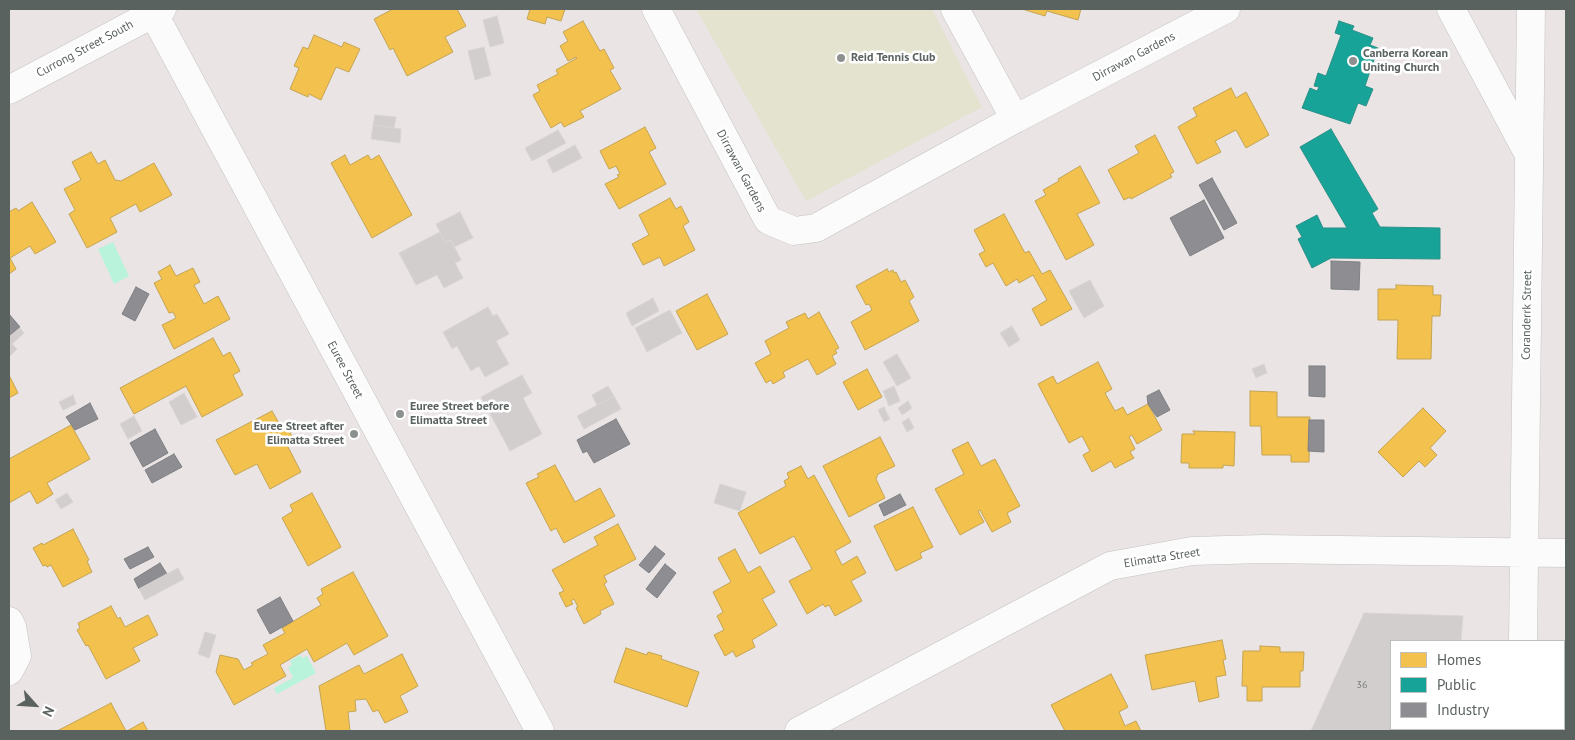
<!DOCTYPE html>
<html>
<head>
<meta charset="utf-8">
<style>
	body { margin:0 }
	#map { position:relative; width:1575px; height:740px; overflow:hidden; background:#eae4e4; font-family:"PT Sans",sans-serif }
	canvas { display:block }
	.frame { position:absolute; inset:0; border:10px solid #5a6260; pointer-events:none }
	.legend { position:absolute; left:1390px; top:640px; width:175px; height:90px; box-sizing:border-box; background:#fff; border:1px solid #bdc0bf; margin:0; padding:6px 9px; list-style:none; font-size:15px; color:#5a6260 }
	.legend li { display:flex; align-items:center; gap:10px; height:25px }
	.legend b { width:25px; border:1px solid #bdc0bf }
	.north { position:absolute; left:10px; top:680px; width:50px; height:50px; -webkit-text-stroke:4px #fff; paint-order:stroke; rotate:116deg; font-size:14px; font-weight:700; line-height:20px; text-align:center; color:#5a6260 }
	.north::after { content:''; display:block; margin:auto; width:18px; height:22px; background:#5a6260; clip-path:polygon(50% 0,100% 100%,50% 72%,0 100%) }
</style>
</head>
<body>
<div id="map">
<canvas width="1575" height="740"></canvas>
<div class="frame"></div>
<ul class="legend">
<li><b style="height:14px;background:#f2c14e"></b>Homes</li>
<li><b style="height:14px;background:#17a398"></b>Public</li>
<li><b style="height:14px;background:#8d8d92"></b>Industry</li>
</ul>
<div class="north">N</div>
</div>
<script>
const c = document.querySelector('canvas').getContext('2d');
c.lineJoin = 'round';
function fill(path, color) { c.fillStyle = color; c.fill(path, 'evenodd'); }
const shape = rows => new Path2D(rows.map(r => 'M' + r).join(''));
function strokePath(path, color, width, dash) { c.strokeStyle = color; c.lineWidth = width; c.lineCap = dash ? 'butt' : 'round'; c.setLineDash(dash || []); c.stroke(path); }
function label(font, color, halo, rows, align = 'center') {
  c.font = font + ' "PT Sans",sans-serif'; c.lineWidth = 5; c.setLineDash([]); c.textBaseline = 'middle'; c.strokeStyle = halo; c.fillStyle = color; for (const [text, x, y, turn = 0] of rows) {
    c.save(); c.translate(x, y); c.rotate((+turn || 0) * Math.PI / 180); c.textAlign = isNaN(turn) ? turn : align; if (halo) c.strokeText(text, 0, 0); c.fillText(text, 0, 0); c.restore();
  }
}
fill(shape([
	[696,9,932,9,982,107,806,201]
]), '#e3e3d0');
fill(shape([
	[113,242,129,276,114,284,98,249],
	[300,655,302,658,307,656,316,673,277,694,274,688,293,678,288,667,292,665,290,661]
]), '#b9f3dc');
const homes = shape([
	[393,9,457,9,466,26,445,37,453,52,407,76,393,48,390,50,374,19,393,9],
	[530,9,565,9,561,21,547,17,545,24,527,19,530,9],
	[1022,9,1081,9,1078,20,1047,11,1045,16,1022,9],
	[583,21,600,51,604,49,614,68,610,70,621,89,580,111,584,117,564,127,561,122,551,128,533,95,540,91,537,85,558,74,556,70,577,58,576,57,568,61,560,46,568,41,563,32,583,21],
	[314,35,342,47,344,42,360,49,349,72,336,67,321,100,309,94,308,97,290,89,299,68,294,66,303,47,308,49,314,35],
	[1231,88,1236,98,1246,92,1269,135,1246,148,1236,130,1215,141,1221,152,1197,164,1178,127,1197,116,1193,108,1231,88],
	[645,127,656,148,649,152,666,184,619,209,605,184,619,177,617,175,620,174,616,166,609,169,600,151,645,127],
	[1155,135,1174,172,1170,174,1172,177,1131,199,1130,197,1124,200,1108,170,1139,153,1135,146,1155,135],
	[91,152,98,164,105,160,115,180,121,181,154,163,172,195,140,212,136,204,110,218,117,232,87,248,69,214,75,210,64,189,81,180,72,162,91,152],
	[345,155,350,165,368,155,371,160,379,155,412,215,372,238,331,163,345,155],
	[1080,166,1100,203,1077,214,1094,245,1066,260,1035,201,1046,195,1043,190,1059,181,1058,179,1080,166],
	[670,198,676,209,681,206,689,222,683,226,695,250,664,266,660,257,643,265,632,244,649,235,639,215,670,198],
	[32,202,56,242,35,254,30,246,10,258,16,269,9,274,9,212,16,208,18,211,32,202],
	[1004,214,1025,253,1029,251,1042,274,1050,270,1072,309,1041,326,1032,309,1047,300,1033,275,1019,283,1017,279,1006,286,993,263,986,267,979,254,985,251,974,230,1004,214],
	[170,265,176,276,193,268,200,282,194,285,204,304,218,296,230,319,174,349,162,325,176,318,173,312,169,313,154,283,162,279,158,272,170,265],
	[887,269,889,272,893,270,894,273,896,272,901,282,905,280,914,297,909,301,919,321,865,350,851,322,872,310,869,304,866,305,856,286,887,269],
	[1396,285,1433,286,1433,295,1441,295,1440,316,1432,316,1431,359,1397,359,1398,320,1378,320,1378,289,1396,289,1396,285],
	[707,294,728,334,697,350,676,311,707,294],
	[819,312,839,348,835,350,837,353,832,356,836,364,817,375,808,359,783,372,785,377,773,384,771,380,766,383,755,363,771,354,765,341,789,328,786,322,805,313,808,319,819,312],
	[213,338,223,356,230,352,240,371,233,375,243,395,202,417,186,386,134,414,120,388,213,338],
	[1098,362,1112,389,1105,393,1115,411,1123,407,1127,415,1148,404,1162,430,1137,444,1132,435,1129,437,1135,449,1130,452,1134,458,1115,468,1111,461,1092,472,1083,455,1090,451,1082,436,1069,443,1038,384,1053,376,1057,384,1098,362],
	[867,369,882,397,858,410,843,382,867,369],
	[9,375,18,393,9,398,9,375],
	[1250,391,1277,392,1277,417,1310,417,1309,462,1291,462,1291,455,1262,455,1261,426,1250,426,1250,391],
	[1423,408,1446,431,1430,448,1437,455,1425,467,1419,461,1403,477,1378,452,1423,408],
	[272,411,283,430,288,428,294,441,287,445,301,472,270,489,257,464,235,475,216,440,272,411],
	[71,425,90,459,47,483,53,494,37,504,30,491,9,503,9,459,71,425],
	[1193,431,1235,432,1234,466,1223,465,1223,468,1189,468,1189,463,1181,463,1182,434,1195,434,1193,431],
	[880,437,895,466,878,474,876,479,885,498,849,517,823,466,880,437],
	[968,442,981,466,995,459,1020,506,1007,513,1011,522,992,532,980,510,978,511,984,522,960,535,935,489,964,474,952,450,968,442],
	[555,465,575,502,600,488,615,516,564,543,556,528,551,531,526,483,539,477,537,474,555,465],
	[801,466,808,479,814,475,851,542,835,551,842,565,857,556,866,573,851,581,862,601,835,616,829,605,825,607,823,604,807,614,789,581,812,569,794,536,760,554,738,513,786,486,784,481,789,478,787,473,801,466],
	[312,493,341,547,308,566,282,518,293,511,290,505,312,493],
	[913,507,933,547,920,553,922,558,896,571,874,526,913,507],
	[618,524,636,559,604,576,607,582,604,584,614,604,600,611,601,614,584,624,576,608,578,607,574,599,571,601,573,604,566,607,559,593,564,591,552,570,598,545,594,537,618,524],
	[73,529,89,560,87,561,92,572,63,587,51,565,47,567,46,565,43,566,33,548,42,543,43,545,73,529],
	[735,549,748,573,760,566,775,592,762,599,777,625,752,640,755,647,736,657,733,651,725,656,714,635,724,630,717,616,723,612,713,592,731,582,718,558,735,549],
	[353,572,388,636,354,655,347,643,314,662,307,649,280,665,286,676,234,705,216,672,220,655,238,659,244,670,253,665,251,663,268,654,263,645,285,633,282,628,321,605,317,598,323,594,321,589,353,572],
	[111,606,118,619,120,617,125,627,148,615,158,635,133,648,140,661,106,679,88,645,86,646,77,630,80,628,78,623,111,606],
	[1222,640,1226,659,1223,660,1226,675,1216,677,1219,697,1199,702,1195,681,1152,690,1145,655,1222,640],
	[1260,646,1280,647,1280,652,1304,652,1303,671,1300,671,1300,687,1262,687,1262,701,1247,701,1247,686,1242,686,1243,651,1260,651,1260,646],
	[626,648,647,655,648,652,662,656,661,659,699,672,687,707,614,682,626,648],
	[402,654,418,686,400,696,408,712,385,723,378,710,373,712,366,699,355,700,356,711,348,712,350,731,326,731,319,686,359,665,364,674,402,654],
	[1111,674,1128,707,1119,712,1125,726,1136,721,1141,731,1065,731,1051,705,1111,674],
	[111,703,126,731,57,731,111,703],
	[143,722,148,731,127,731,143,722]
]);
fill(homes, '#f2c14e');
strokePath(homes, '#c4a453', 1);
const public = shape([
	[1339,21,1354,26,1352,30,1373,38,1370,45,1378,48,1365,86,1373,89,1366,106,1358,103,1350,124,1302,108,1310,88,1317,91,1319,87,1314,86,1318,73,1326,76,1341,35,1335,33,1339,21],
	[1331,129,1378,209,1372,213,1380,227,1440,228,1440,259,1331,258,1312,268,1298,239,1302,237,1296,226,1317,215,1323,228,1347,228,1300,147,1331,129]
]);
fill(public, '#17a398');
strokePath(public, '#2b9087', 1);
const industry = shape([
	[1212,178,1237,223,1224,230,1199,185,1212,178],
	[1204,200,1224,238,1190,256,1170,218,1204,200],
	[1331,261,1360,262,1359,290,1331,289,1331,261],
	[136,287,149,294,135,321,122,314,136,287],
	[9,314,20,327,9,337,9,314],
	[1309,366,1325,366,1325,397,1309,396,1309,366],
	[1159,390,1170,410,1157,417,1148,404,1147,396,1159,390],
	[90,403,98,419,75,430,66,417,90,403],
	[616,419,630,444,594,463,587,451,583,453,577,440,616,419],
	[1309,420,1324,420,1324,452,1308,451,1309,420],
	[155,429,168,453,143,467,130,443,155,429],
	[174,454,182,467,152,483,145,470,174,454],
	[900,494,906,505,884,516,879,505,900,494],
	[655,546,665,554,649,573,639,565,655,546],
	[148,547,154,557,130,569,124,559,148,547],
	[160,563,167,574,139,589,134,579,160,563],
	[665,564,676,573,657,598,646,589,665,564],
	[280,597,293,621,270,634,257,610,280,597]
]);
fill(industry, '#8d8d92');
strokePath(industry, '#7e8083', 1);
const building = shape([
	[497,16,504,43,490,47,483,20,497,16],
	[484,47,491,75,475,80,468,51,484,47],
	[375,115,396,117,394,128,373,125,375,115],
	[373,125,401,129,400,143,371,139,373,125],
	[558,130,566,143,532,161,525,148,558,130],
	[575,145,582,158,553,173,547,160,575,145],
	[460,212,473,238,454,247,451,240,445,242,436,224,460,212],
	[440,232,445,242,451,240,461,260,455,263,463,278,444,288,437,275,416,285,399,253,440,232],
	[1090,280,1104,306,1084,318,1069,291,1090,280],
	[653,298,659,311,632,326,626,313,653,298],
	[488,307,493,316,497,314,509,334,496,341,509,364,485,377,479,366,471,371,457,346,452,349,443,332,488,307],
	[670,310,682,333,647,352,635,328,670,310],
	[1012,326,1020,340,1009,347,1000,333,1012,326],
	[20,328,24,333,12,344,17,349,9,357,9,337,20,328],
	[897,354,911,378,897,386,883,362,897,354],
	[1264,364,1267,373,1256,378,1252,369,1264,364],
	[522,375,532,393,523,398,542,434,510,451,481,397,522,375],
	[608,386,614,396,597,405,592,395,608,386],
	[894,386,900,401,889,406,883,391,894,386],
	[184,393,197,417,181,425,169,402,184,393],
	[73,395,76,404,63,410,59,402,73,395],
	[614,396,621,409,584,429,577,416,614,396],
	[908,401,912,408,902,415,898,408,908,401],
	[884,407,890,419,884,422,878,410,884,407],
	[134,416,142,431,128,439,120,424,134,416],
	[909,418,914,428,907,432,902,422,909,418],
	[720,484,746,492,740,511,714,503,720,484],
	[67,493,73,502,61,509,55,500,67,493],
	[178,568,184,579,145,600,139,589,178,568],
	[1364,613,1463,616,1461,641,1391,641,1391,729,1457,729,1457,731,1311,731,1364,613],
	[205,632,216,635,209,658,198,654,205,632]
]);
fill(building, '#d2cecd');
strokePath(building, '#dad4d4', 1);
const street = shape([
	[151,9,540,731],
	[656,9,768,220,794,231,816,228,1015,119,955,9],
	[1451,9,1528,153],
	[9,90,162,9],
	[1015,119,1226,9],
	[9,621,12,627,17,656,9,671],
	[1523,641,1531,9],
	[799,731,1110,566,1192,551,1263,549,1566,553],
	[1522,731,1522,729]
]);
strokePath(street, '#c3c3c2', 29);
strokePath(street, '#fcfbfb', 28);
for (const [x, y, r, color] of [
	[841,58,5,"#8c908e"],
	[1353,61,5,"#8c908e"],
	[400,414,5,"#8c908e"],
	[354,434,5,"#8c908e"]
]) { const dot = new Path2D(); dot.arc(x, y, r, 0, 2 * Math.PI); c.fillStyle = color; c.fill(dot); strokePath(dot, '#fff', 2); }
label('10px', '#797e7c', null, [
	["36",1362,685]
]);
label('12px', '#5a6260', '#fff', [
	["Currong Street South",85,49,-28],
	["Dirrawan Gardens",1134,57,-28],
	["Dirrawan Gardens",741,171,62],
	["Coranderrk Street",1527,315,-89],
	["Euree Street",345,370,62],
	["Elimatta Street",1162,558,-9]
]);
label('bold 12px', '#5a6260', '#fff', [
	["Canberra Korean",1363,54],
	["Uniting Church",1363,68],
	["Reid Tennis Club",851,58],
	["Euree Street before",410,407],
	["Elimatta Street",410,421],
	["Euree Street after",344,427,"right"],
	["Elimatta Street",344,441,"right"]
], 'left');
</script>
</body>
</html>
